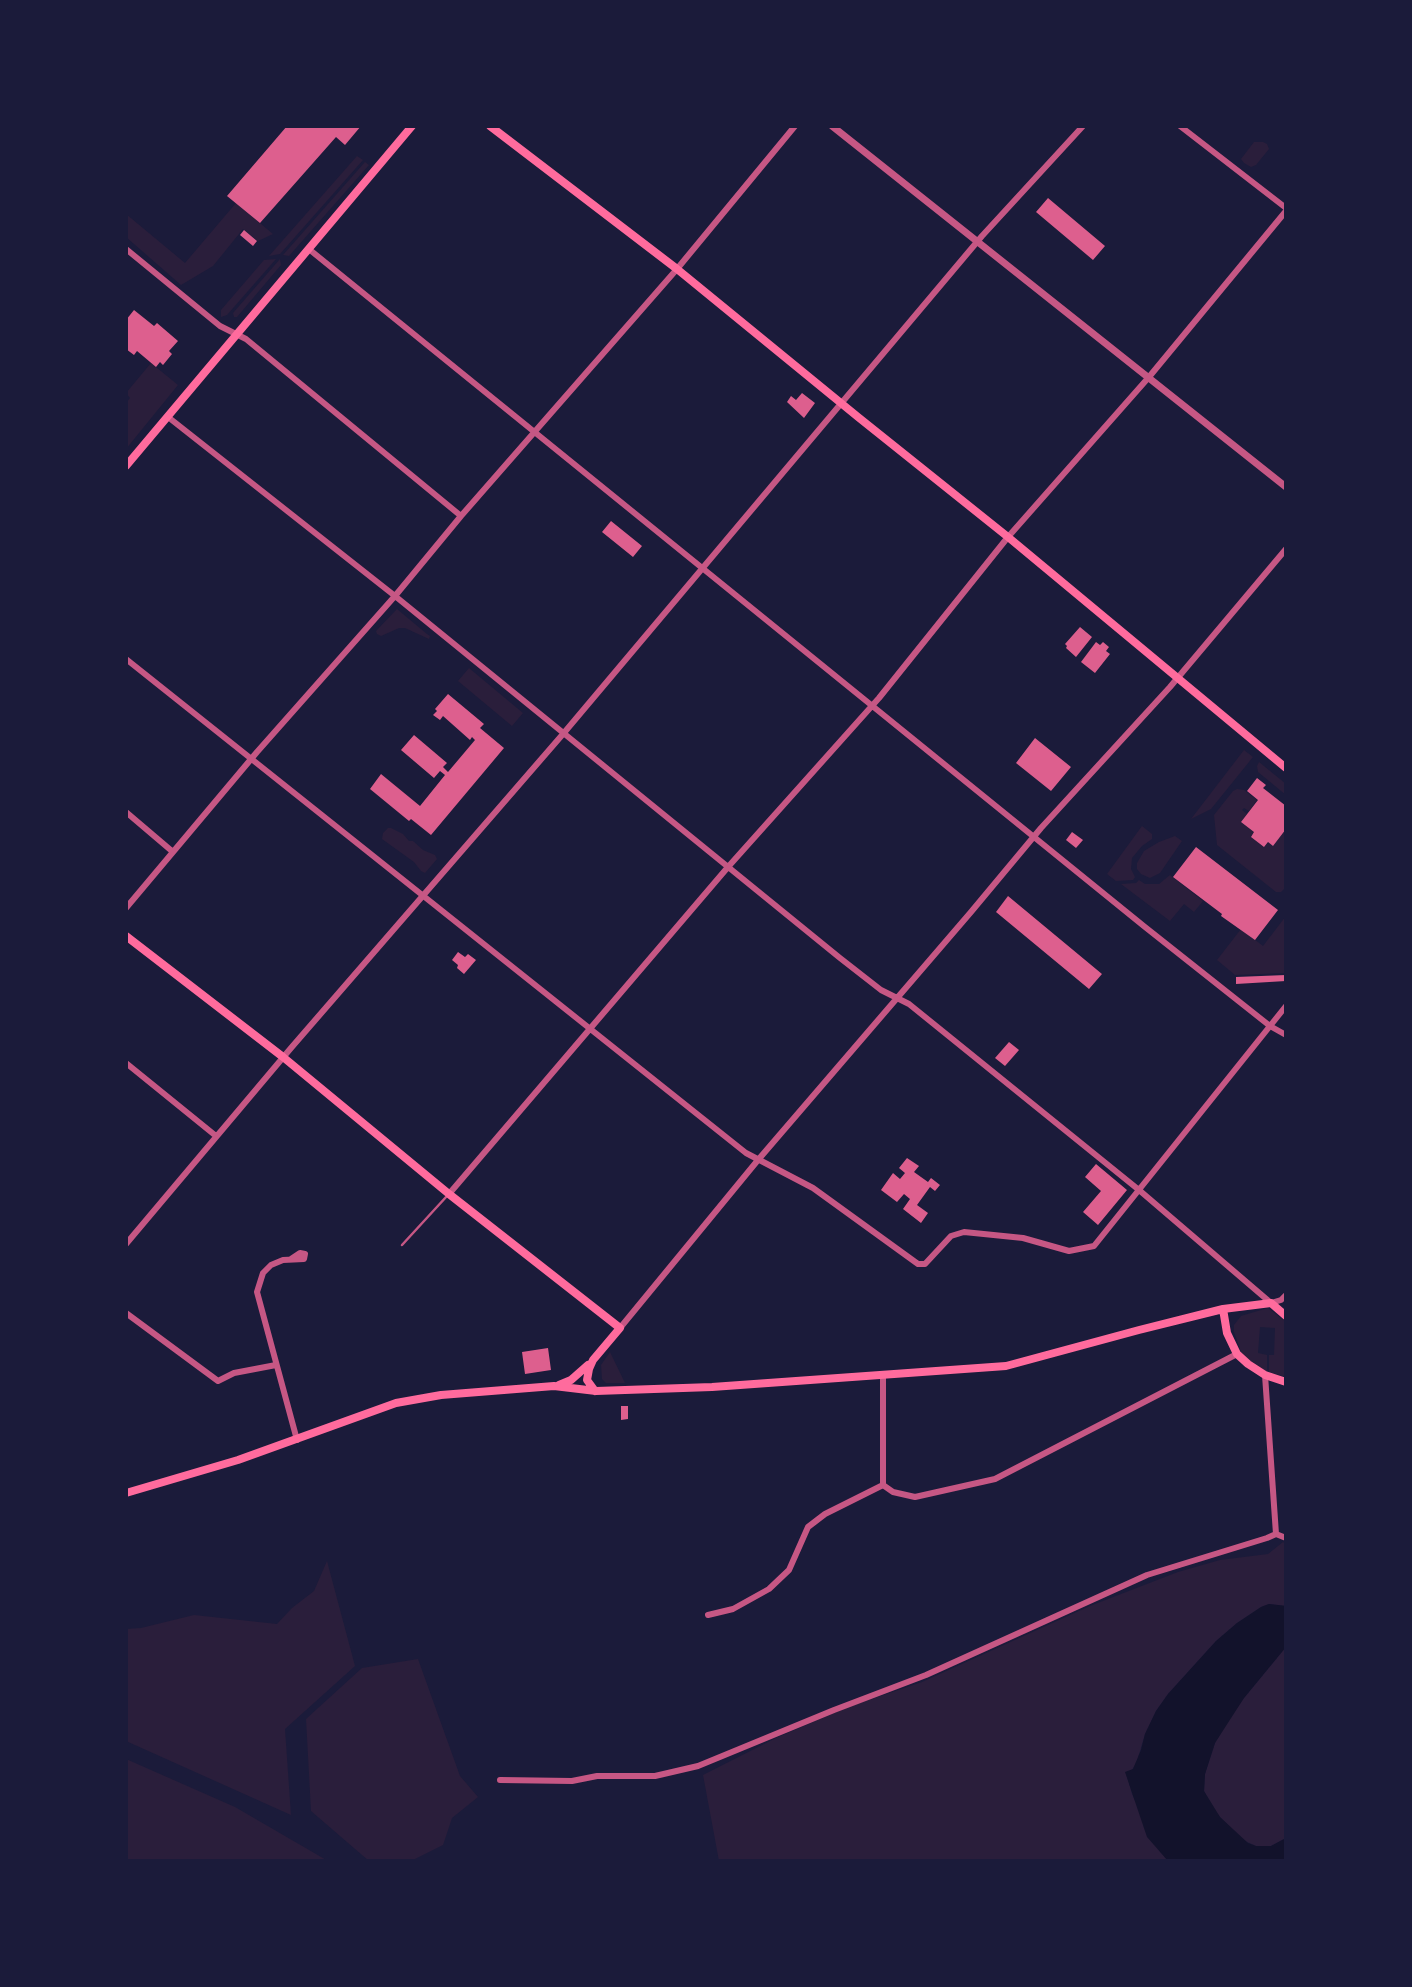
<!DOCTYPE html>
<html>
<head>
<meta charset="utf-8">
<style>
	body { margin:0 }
	#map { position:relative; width:1412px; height:1987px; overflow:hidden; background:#1b1b3a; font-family:"DM Sans",sans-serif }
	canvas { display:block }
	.frame { position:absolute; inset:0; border:128px solid #1b1b3a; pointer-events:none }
</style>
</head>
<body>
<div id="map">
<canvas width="1412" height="1987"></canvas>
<div class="frame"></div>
</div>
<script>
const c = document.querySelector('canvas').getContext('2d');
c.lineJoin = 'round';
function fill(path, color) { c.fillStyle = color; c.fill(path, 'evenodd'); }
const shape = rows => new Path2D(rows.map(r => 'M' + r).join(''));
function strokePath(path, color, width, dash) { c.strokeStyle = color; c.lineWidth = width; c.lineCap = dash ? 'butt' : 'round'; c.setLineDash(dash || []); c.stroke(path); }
fill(shape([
	[1254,142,1263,142,1267,144,1269,149,1256,165,1251,167,1244,163,1241,159],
	[357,156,363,160,280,254,269,256],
	[365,162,369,165,289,256,283,255],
	[236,203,273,234,258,241,243,229,213,266,181,285,126,237,126,214,185,263],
	[276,259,227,315,221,317,221,310,264,260],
	[280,259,281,265,237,317,234,317,233,313],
	[151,363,178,385,126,449,126,403,130,398,126,393],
	[397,609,427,634,430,636,429,639,405,628,399,628,381,636,377,634,376,631],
	[469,668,523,713,512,726,458,681],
	[1244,750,1253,757,1211,809,1191,819],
	[1259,762,1286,784,1286,795,1258,772,1257,766],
	[1237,789,1244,790,1257,800,1249,811,1244,808,1242,810,1247,814,1241,822,1254,832,1251,837,1264,847,1268,843,1273,846,1286,829,1286,887,1281,892,1276,892,1217,845,1214,815,1233,791],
	[1142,826,1152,834,1152,839,1142,846,1132,858,1131,869,1135,877,1133,880,1116,881,1107,874],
	[388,828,391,828,403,834,409,841,413,841,423,850,435,855,437,859,425,873,421,871,414,862,382,839,383,833],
	[1175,836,1182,841,1160,873,1150,878,1141,874,1137,869,1137,863,1144,851,1159,842],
	[1170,875,1203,901,1194,912,1184,904,1170,921,1121,884,1136,883,1139,880,1145,884,1159,884],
	[1286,916,1286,973,1235,975,1217,960,1241,929,1263,946],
	[1268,1308,1286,1322,1286,1377,1269,1372,1269,1355,1274,1355,1275,1328,1260,1327,1258,1353,1267,1355,1267,1372,1250,1362,1241,1352,1234,1332,1234,1325,1241,1316],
	[610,1352,625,1383,606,1383,602,1379,601,1365],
	[1283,1542,1286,1544,1286,1606,1269,1604,1261,1607,1237,1623,1216,1641,1168,1694,1156,1711,1145,1734,1137,1761,1132,1770,1126,1772,1132,1794,1159,1850,1168,1861,719,1861,703,1775,776,1738,848,1707,922,1682,1090,1606,1178,1572,1220,1560,1268,1554],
	[327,1561,355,1666,285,1729,291,1815,126,1741,126,1629,141,1628,194,1615,277,1624,292,1608,314,1591],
	[1286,1647,1286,1838,1271,1846,1256,1846,1241,1839,1220,1817,1211,1805,1204,1791,1205,1774,1215,1743,1226,1723,1244,1698],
	[418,1659,460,1776,478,1797,452,1818,443,1845,411,1861,369,1861,311,1811,306,1719,362,1668],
	[126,1759,235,1807,328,1861,126,1861]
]), '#2a1e3b');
fill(shape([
	[1269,1604,1286,1606,1286,1647,1244,1698,1215,1743,1205,1774,1204,1791,1220,1817,1248,1843,1256,1846,1271,1846,1286,1838,1286,1861,1168,1861,1147,1837,1125,1772,1133,1769,1141,1750,1145,1734,1156,1711,1168,1694,1216,1641,1237,1623,1261,1607]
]), '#12122b');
fill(shape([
	[287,126,361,126,345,145,336,137,260,223,227,196],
	[1048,198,1105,246,1093,260,1036,212],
	[244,230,257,241,253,246,240,235],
	[134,310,154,326,157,323,178,341,169,351,172,354,163,365,160,362,156,367,137,351,134,355,126,349,126,320],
	[802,393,815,403,804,418,787,402,791,396,796,400],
	[611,521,642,546,633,557,602,532],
	[1080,627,1092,637,1076,657,1066,648,1067,646,1065,644],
	[1096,642,1100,645,1103,642,1109,647,1106,651,1110,654,1095,673,1081,662],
	[448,694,484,724,480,728,504,748,431,835,411,819,409,821,370,789,381,774,420,806,445,775,440,771,434,778,401,750,414,735,447,763,443,767,448,772,475,740,472,737,470,740,443,716,440,720,433,715,437,711,435,709],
	[1035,738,1071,767,1051,791,1016,763],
	[1257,778,1266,785,1263,788,1286,806,1286,829,1273,846,1268,842,1264,847,1251,837,1254,832,1241,822,1258,800,1247,791],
	[1072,832,1083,840,1076,848,1066,840],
	[1196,847,1278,910,1255,940,1221,916,1222,914,1173,877],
	[1008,896,1102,974,1089,989,996,912],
	[458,952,465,957,468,954,476,960,464,974,457,968,458,965,452,960],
	[1286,975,1286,981,1236,984,1236,977],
	[1009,1042,1019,1050,1005,1066,995,1058],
	[907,1158,919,1166,914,1172,928,1182,931,1178,940,1185,935,1191,930,1187,917,1205,928,1213,921,1223,903,1209,910,1199,904,1194,897,1202,881,1190,893,1173,900,1179,905,1173,899,1168],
	[1096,1164,1127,1190,1098,1225,1083,1212,1101,1191,1085,1177],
	[548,1348,551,1370,525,1374,522,1352],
	[621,1406,628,1406,628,1419,621,1420]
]), '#dd5f8e');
strokePath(shape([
	[402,1245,447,1196]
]), '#c65784', 2.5);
strokePath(shape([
	[1180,126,1286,208],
	[126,249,220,326,246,339,461,516],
	[310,250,1145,927,1270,1026,1286,1035],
	[168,417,395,596,840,958,881,990,909,1004,1139,1190,1271,1303,1281,1300,1286,1295],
	[126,659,746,1153,813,1188,918,1264,925,1264,951,1236,964,1232,1023,1238,1069,1251,1094,1246,1286,1006],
	[126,812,173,852],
	[126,908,257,752,395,596,461,516,677,269,795,126],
	[126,1063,216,1136],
	[449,1194,728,867,879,698,1008,537,1149,377,1286,211],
	[126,1244,291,1048,563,734,982,236,1083,126],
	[291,1259,300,1253,305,1254,304,1259,283,1260,271,1265,263,1273,257,1292,297,1440],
	[126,1313,218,1381,234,1373,276,1365],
	[620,1328,758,1160,971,912,1041,828,1170,687,1286,549],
	[883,1374,883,1485,893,1492,915,1497,995,1479,1237,1354],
	[1265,1375,1276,1534],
	[1276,1534,1286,1538],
	[708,1615,733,1609,769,1589,789,1570,808,1527,825,1514,883,1485],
	[500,1780,572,1781,597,1776,655,1776,698,1766,834,1710,926,1675,1147,1575,1267,1538,1276,1534]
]), '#c65784', 6);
strokePath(shape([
	[832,126,1286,487]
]), '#c65784', 7);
strokePath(shape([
	[490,126,677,269,858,417,1008,537,1286,768],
	[126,466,412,126],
	[126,936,283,1057,449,1194,620,1328,593,1360,589,1369,587,1380,595,1391],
	[1223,1309,1227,1333,1237,1354,1248,1364,1265,1375,1286,1382],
	[559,1385,571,1380,588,1365],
	[126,1493,238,1460,396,1403,441,1395,554,1386,596,1391,712,1387,1006,1366,1139,1330,1223,1309,1271,1303,1286,1316]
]), '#ff6b9d', 8);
</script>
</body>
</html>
